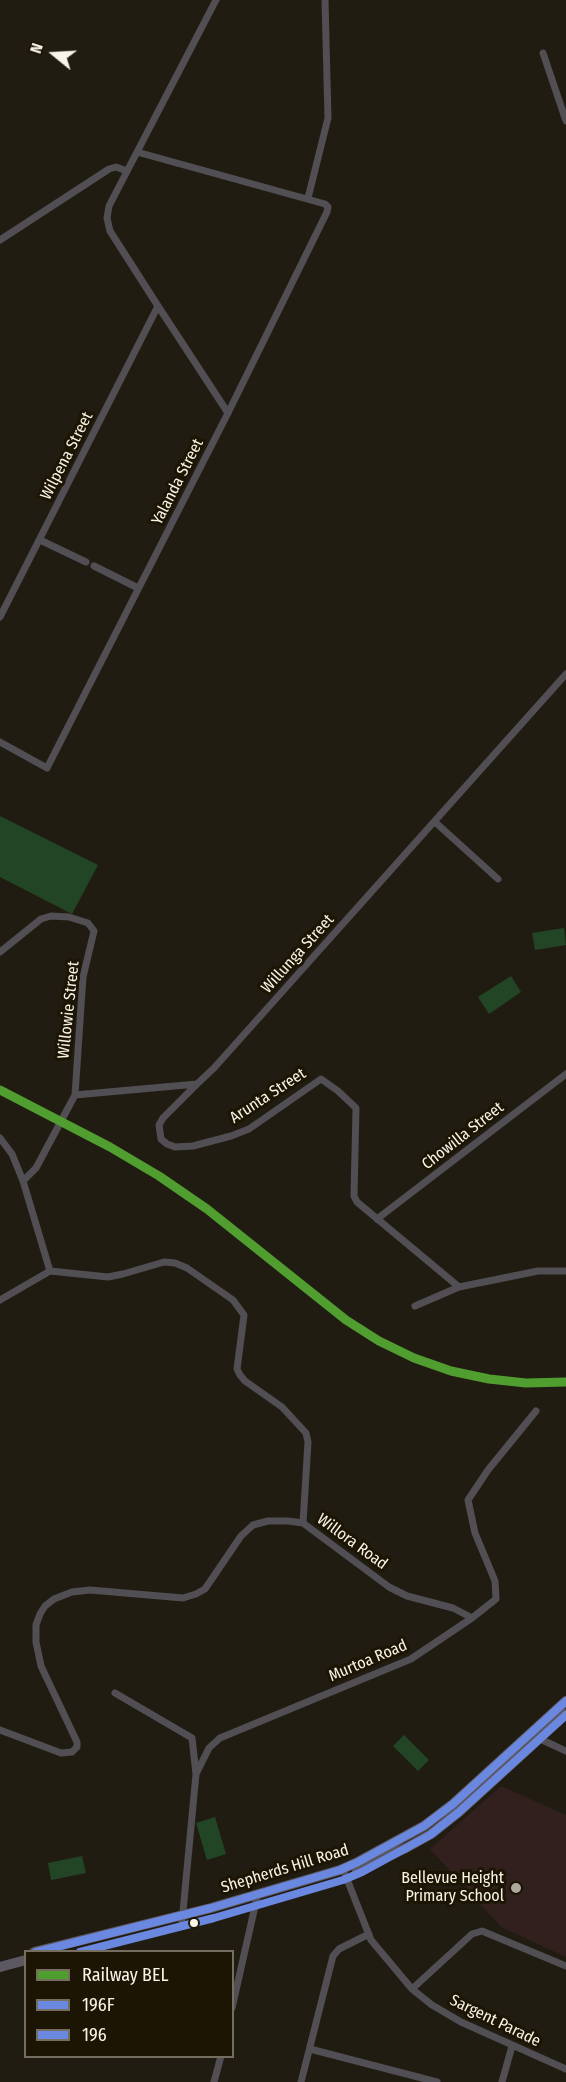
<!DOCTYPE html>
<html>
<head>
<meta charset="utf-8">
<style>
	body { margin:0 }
	#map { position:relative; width:566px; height:2082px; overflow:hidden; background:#211c12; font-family:"Fira Sans Condensed",sans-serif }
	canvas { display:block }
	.legend { position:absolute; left:24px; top:1950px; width:210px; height:108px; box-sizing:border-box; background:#1d1504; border:2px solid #756e5f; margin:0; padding:8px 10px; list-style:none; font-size:18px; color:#f9f4e8 }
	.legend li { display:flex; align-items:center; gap:12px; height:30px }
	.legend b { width:30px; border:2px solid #756e5f }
	.north { position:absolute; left:24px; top:24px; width:60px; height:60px; -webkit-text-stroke:4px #1d1504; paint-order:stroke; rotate:288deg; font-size:16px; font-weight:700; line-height:24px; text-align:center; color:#f9f4e8 }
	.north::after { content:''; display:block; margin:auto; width:21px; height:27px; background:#f9f4e8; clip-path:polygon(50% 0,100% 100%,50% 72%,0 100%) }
</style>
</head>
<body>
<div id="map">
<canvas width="566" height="2082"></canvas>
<ul class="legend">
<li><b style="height:8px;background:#509e2f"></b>Railway BEL</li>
<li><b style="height:8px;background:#6b88e0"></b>196F</li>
<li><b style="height:8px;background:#6b88e0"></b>196</li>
</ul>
<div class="north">N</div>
</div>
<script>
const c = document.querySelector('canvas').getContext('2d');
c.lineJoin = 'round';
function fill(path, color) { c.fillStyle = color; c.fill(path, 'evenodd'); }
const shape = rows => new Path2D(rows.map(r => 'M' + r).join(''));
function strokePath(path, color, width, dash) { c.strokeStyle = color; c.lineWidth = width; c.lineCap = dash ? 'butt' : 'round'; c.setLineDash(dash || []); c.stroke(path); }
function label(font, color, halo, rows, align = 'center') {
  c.font = font + ' "Fira Sans Condensed",sans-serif'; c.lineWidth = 6; c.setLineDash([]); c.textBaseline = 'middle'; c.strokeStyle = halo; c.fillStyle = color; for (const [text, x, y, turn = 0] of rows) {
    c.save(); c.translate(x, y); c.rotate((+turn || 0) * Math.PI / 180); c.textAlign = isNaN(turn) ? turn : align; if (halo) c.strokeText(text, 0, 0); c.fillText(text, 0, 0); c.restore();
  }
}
fill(shape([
	[501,1786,566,1815,566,1957,501,1927,430,1849]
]), '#31201d');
fill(shape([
	[0,816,98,865,72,914,0,877],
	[564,928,566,945,535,950,532,933],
	[511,976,521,992,489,1014,478,997],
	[404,1735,429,1760,418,1771,393,1746],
	[215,1817,226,1854,207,1860,196,1823],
	[82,1856,86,1873,51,1880,48,1863]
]), '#224625');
strokePath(shape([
	[543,53,566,121],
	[308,198,328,118,325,0],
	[0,240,109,169,116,167,127,171],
	[158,306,228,413],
	[40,540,86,562],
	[94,566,138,588],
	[0,617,158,306,110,231,107,218,109,206,216,0],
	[0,742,47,768,228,413,327,212,328,207,325,204,137,152],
	[435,822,498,879],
	[0,952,41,919,51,916,69,917,88,923,94,931,83,977,75,1095],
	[197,1084,163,1118,159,1125,161,1139,167,1144,175,1147,193,1146,231,1136,249,1129,321,1079,338,1091,356,1108,354,1196,357,1202,459,1287],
	[0,1138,12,1154,23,1181,50,1271,108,1277,123,1274,164,1262,175,1263,187,1268,233,1300,244,1315,237,1369,240,1375,245,1381,282,1407,306,1433,308,1442,303,1523,389,1587,407,1596,453,1608,472,1618],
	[23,1181,36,1168,75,1095,197,1084,214,1068,566,674],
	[377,1219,566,1074],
	[0,1300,50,1271],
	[415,1306,459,1287,538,1271,566,1271],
	[115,1693,192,1738,196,1774],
	[0,1730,61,1753,72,1752,77,1747,77,1742,41,1666,36,1642,36,1625,40,1614,45,1606,54,1599,72,1592,90,1590,183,1598,196,1594,205,1589,241,1536,253,1525,268,1521,288,1521,303,1523],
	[538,1738,566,1751],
	[343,1869,371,1940,412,1989,432,2005,461,2022,566,2069],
	[182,1922,196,1774,209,1748,220,1738,411,1659,472,1618,496,1599,495,1581,475,1533,468,1500,488,1470,536,1411],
	[412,1989,472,1934,482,1931,566,1966],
	[232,2008,258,1893],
	[310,2049,437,2082],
	[214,2082,221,2056],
	[301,2082,333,1956,339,1949,369,1934],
	[502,2082,512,2046]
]), '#514e54', 7);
strokePath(shape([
	[357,1870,406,1848,431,1834,460,1811,566,1714],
	[34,1952,211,1908,340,1870,358,1862,424,1826,453,1804,566,1701],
	[0,1967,26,1960]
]), '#5c5861', 10);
strokePath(shape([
	[36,1952,211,1908,340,1870,358,1862,424,1826,453,1804,566,1701]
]), '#6b88e0', 8);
strokePath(shape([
	[80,1952,214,1918,343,1880,362,1872,430,1835,459,1812,566,1715]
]), '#6b88e0', 8);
strokePath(shape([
	[0,1090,110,1147,159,1176,207,1209,346,1320,379,1341,414,1358,451,1371,489,1379,526,1383,566,1382]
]), '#509e2f', 9);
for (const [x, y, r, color] of [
	[516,1888,6,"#ada89d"],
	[194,1923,5,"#f9f4e8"]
]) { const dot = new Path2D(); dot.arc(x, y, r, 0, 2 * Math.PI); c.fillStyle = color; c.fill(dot); strokePath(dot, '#1d1504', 2); }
label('16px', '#f9f4e8', '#1d1504', [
	["Wilpena Street",67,456,-63],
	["Yalanda Street",178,482,-63],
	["Willunga Street",298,954,-48],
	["Willowie Street",69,1010,-84],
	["Arunta Street",268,1096,-33],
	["Chowilla Street",463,1136,-38],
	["Willora Road",352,1542,36],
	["Murtoa Road",368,1661,-23],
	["Shepherds Hill Road",285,1869,-17],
	["Sargent Parade",495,2021,26]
]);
label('16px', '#f9f4e8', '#1d1504', [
	["Bellevue Height",504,1879],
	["Primary School",504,1897]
], 'right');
</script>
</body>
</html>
